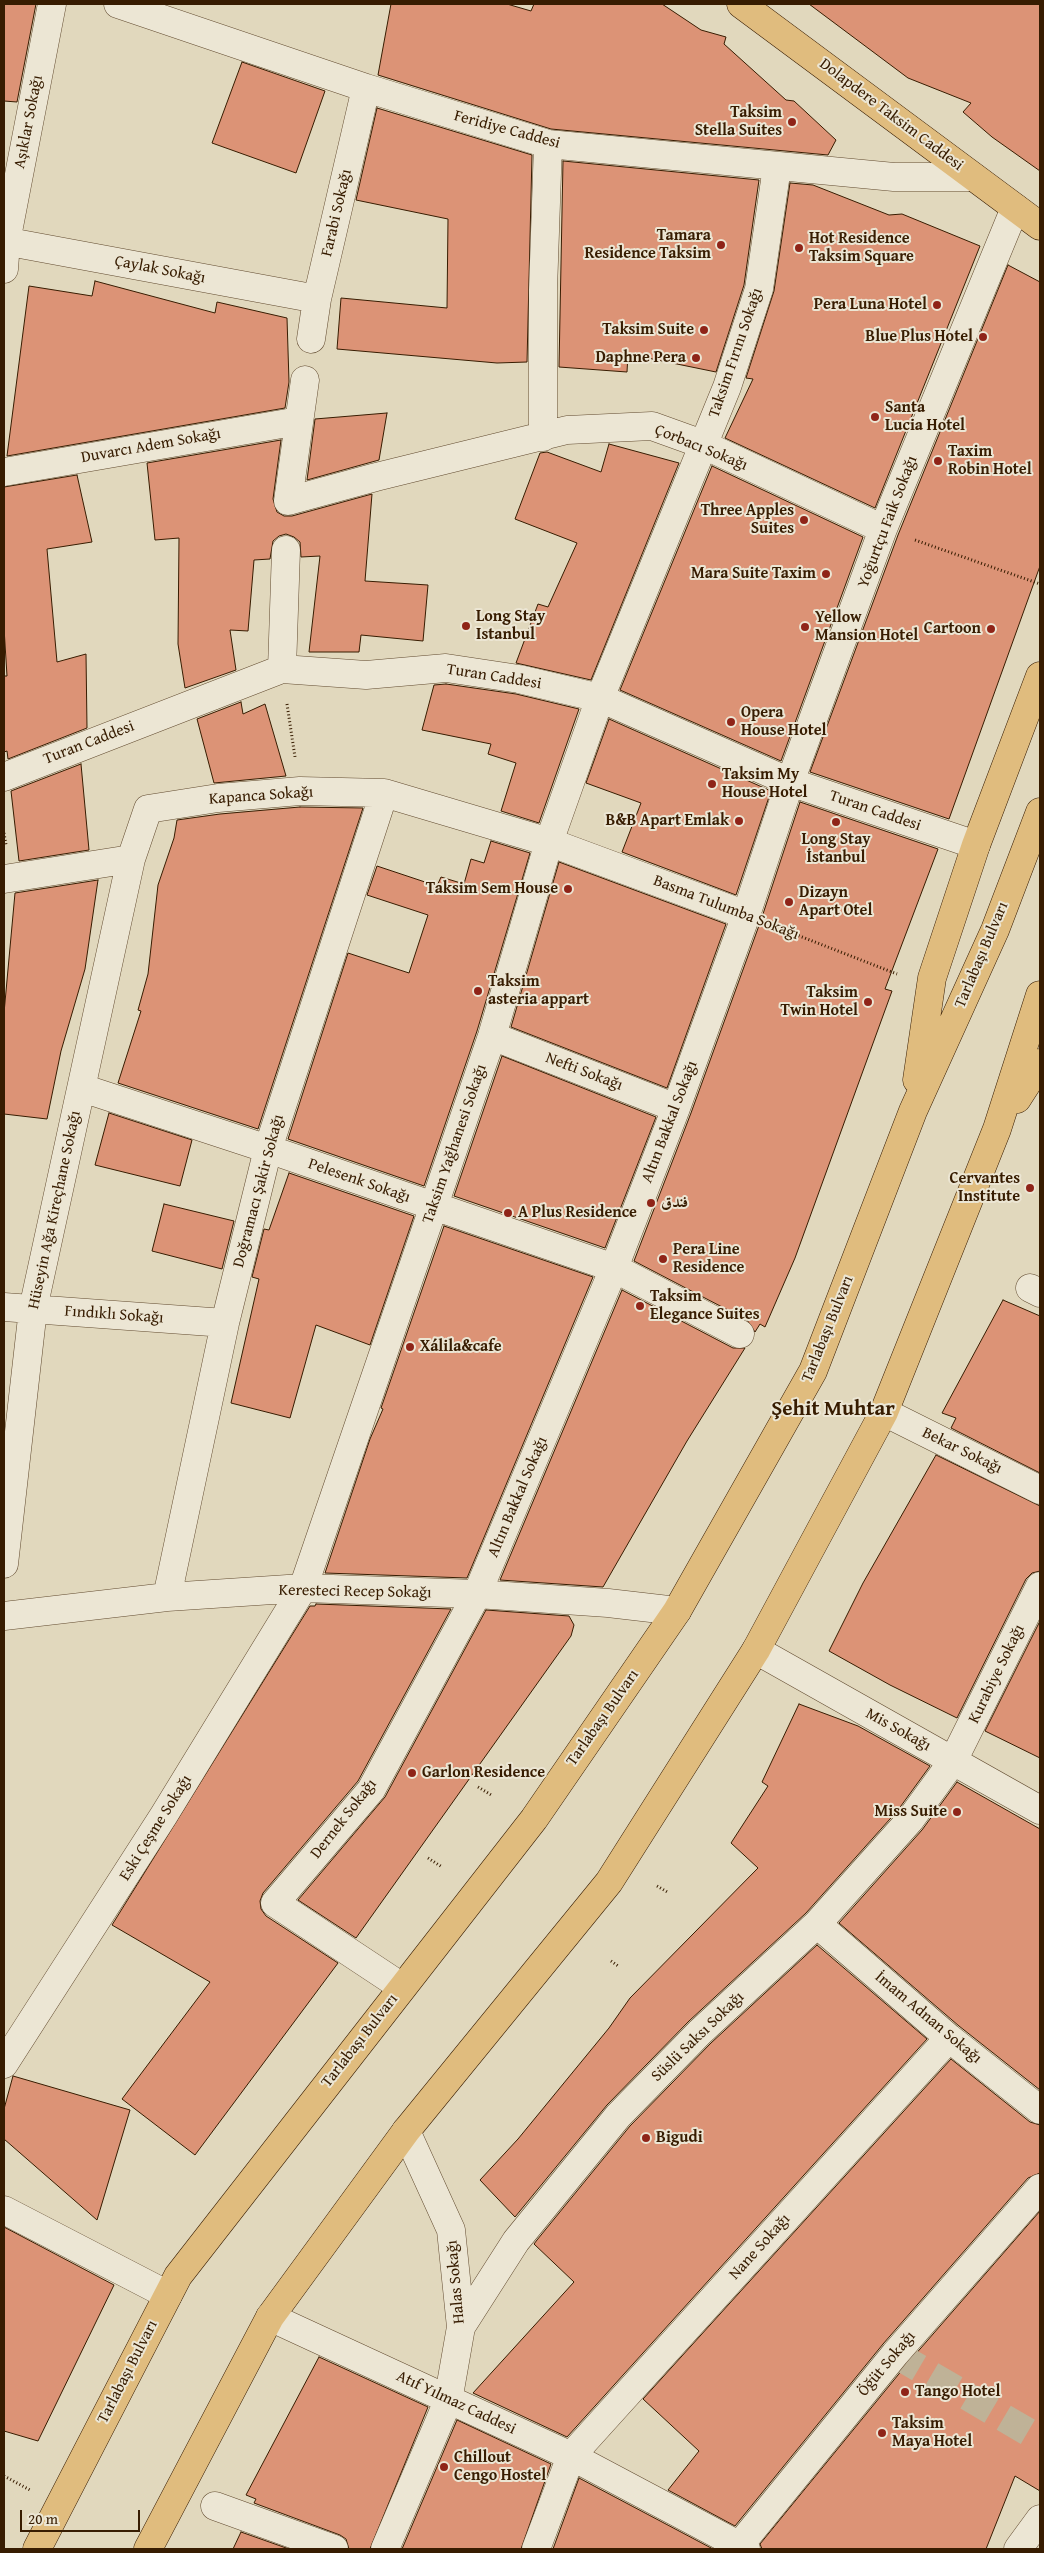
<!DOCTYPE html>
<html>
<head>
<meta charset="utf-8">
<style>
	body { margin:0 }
	#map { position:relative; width:1044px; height:2553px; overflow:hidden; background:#e1d8bd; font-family:"Gentium Book Plus",serif }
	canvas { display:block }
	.frame { position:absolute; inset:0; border:5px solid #371c01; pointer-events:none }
	.scale { position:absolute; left:20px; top:2510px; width:120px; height:22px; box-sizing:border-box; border:2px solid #371c01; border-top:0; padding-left:6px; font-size:15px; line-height:18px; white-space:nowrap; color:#371c01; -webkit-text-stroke:4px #ece6d4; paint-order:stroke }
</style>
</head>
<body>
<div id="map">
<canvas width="1044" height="2553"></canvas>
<div class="frame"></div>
<div class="scale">20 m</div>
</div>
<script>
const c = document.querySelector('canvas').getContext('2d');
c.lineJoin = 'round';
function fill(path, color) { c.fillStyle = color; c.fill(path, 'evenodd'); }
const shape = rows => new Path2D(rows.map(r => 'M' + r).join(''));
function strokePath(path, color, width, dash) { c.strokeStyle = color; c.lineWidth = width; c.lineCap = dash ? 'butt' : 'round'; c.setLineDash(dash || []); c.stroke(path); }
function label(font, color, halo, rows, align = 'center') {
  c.font = font + ' "Gentium Book Plus",Amiri,serif'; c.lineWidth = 4; c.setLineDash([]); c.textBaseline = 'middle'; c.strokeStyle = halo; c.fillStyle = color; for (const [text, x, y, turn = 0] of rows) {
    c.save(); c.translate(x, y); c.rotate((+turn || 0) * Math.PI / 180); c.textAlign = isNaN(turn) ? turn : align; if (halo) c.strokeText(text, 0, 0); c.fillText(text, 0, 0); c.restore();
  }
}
const building = shape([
	[4,4,36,4,17,102,4,101,4,4],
	[391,4,507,4,531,11,534,4,662,4,701,30,726,37,724,44,786,100,794,101,836,140,828,155,551,129,378,75,391,4],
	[809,4,1040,4,1040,171,992,137,963,112,971,103,908,78,809,4],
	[242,62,325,91,296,173,212,143,242,62],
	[377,108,532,155,527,362,497,363,337,349,341,298,447,308,448,219,356,200,377,108],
	[563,161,759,180,744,285,716,372,628,354,627,372,559,367,563,161],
	[790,183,813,185,889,215,902,214,980,246,875,508,725,438,753,379,746,378,774,291,790,183],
	[1008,265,1040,282,1040,566,949,819,810,772,898,535,1008,265],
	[95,281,215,313,217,302,287,318,289,382,285,408,7,456,29,286,92,296,95,281],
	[387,413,379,460,307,480,315,419,387,413],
	[281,440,273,499,277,512,284,516,292,516,372,494,365,581,428,585,423,641,361,635,359,652,309,652,320,556,301,557,300,542,294,537,286,534,279,536,273,541,270,559,254,560,248,631,230,630,236,670,185,688,178,644,179,538,155,540,147,463,281,440],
	[609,444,679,463,591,680,516,663,538,604,548,607,577,543,515,519,540,453,547,452,601,472,609,444],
	[712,466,863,537,781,761,620,690,712,466],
	[77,475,92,542,47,549,57,662,86,654,87,728,8,759,7,751,4,752,4,676,7,676,4,628,4,487,77,475],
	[446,684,516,694,579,709,539,823,501,811,516,763,488,754,491,744,422,730,434,685,446,684],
	[241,702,243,714,265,704,286,776,214,783,197,719,241,702],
	[609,719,771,791,736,895,622,852,641,803,586,783,609,719],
	[81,764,89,850,19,861,11,791,81,764],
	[800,802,938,849,885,989,892,991,795,1258,765,1327,760,1324,755,1332,747,1320,634,1261,691,1113,761,920,800,802],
	[300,807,363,808,258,1129,118,1083,141,1011,138,1010,148,974,158,885,174,838,177,820,220,814,300,807],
	[491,841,530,853,477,1031,424,1186,288,1139,348,953,409,973,428,915,367,895,377,866,437,886,441,877,464,884,471,859,484,863,491,841],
	[559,862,726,924,667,1088,511,1027,559,862],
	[98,880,85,969,61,1051,47,1119,4,1114,4,1013,15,893,98,880],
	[502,1056,656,1117,605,1248,454,1196,502,1056],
	[109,1113,192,1140,180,1186,95,1165,109,1113],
	[289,1173,414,1216,370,1345,316,1325,290,1418,231,1403,259,1279,252,1277,264,1229,269,1230,289,1173],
	[164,1204,234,1221,222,1269,152,1251,164,1204],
	[444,1226,593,1277,467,1578,325,1573,370,1439,383,1409,381,1408,444,1226],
	[622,1290,733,1348,745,1348,687,1441,603,1587,500,1580,622,1290],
	[1003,1300,1040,1316,1040,1473,951,1428,956,1418,942,1413,1003,1300],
	[936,1455,1040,1506,1040,1571,1032,1573,1026,1579,957,1718,890,1685,829,1651,863,1583,936,1455],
	[316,1604,451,1609,358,1781,263,1893,260,1901,261,1909,266,1916,338,1963,195,2155,122,2099,210,1982,112,1925,310,1606,315,1606,316,1604],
	[486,1610,569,1616,574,1625,571,1636,356,1938,298,1900,385,1797,486,1610],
	[1040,1621,1040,1758,985,1731,1040,1621],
	[799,1704,858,1726,930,1766,898,1810,806,1913,689,2021,607,2105,515,2217,480,2180,518,2139,609,2028,630,1998,758,1868,731,1843,768,1786,762,1782,799,1704],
	[957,1782,1040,1829,1040,2090,959,2026,839,1923,922,1830,957,1782],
	[817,1945,927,2039,567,2437,473,2393,574,2282,534,2244,537,2240,630,2126,711,2043,817,1945],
	[951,2059,1030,2122,1040,2125,1040,2173,1028,2178,883,2344,735,2526,668,2490,699,2451,643,2399,951,2059],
	[13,2076,130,2110,97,2220,4,2139,4,2109,13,2076],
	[1040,2211,1040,2491,1015,2476,986,2549,762,2549,760,2544,907,2364,1040,2211],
	[4,2227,114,2285,38,2441,4,2431,4,2227],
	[319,2357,428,2407,370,2549,349,2549,346,2539,340,2535,254,2503,256,2499,246,2495,319,2357],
	[457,2420,551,2464,521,2549,402,2549,457,2420],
	[579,2478,713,2549,553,2549,579,2478],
	[241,2532,289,2549,233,2549,241,2532]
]);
fill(building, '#dc9376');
strokePath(building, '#371c01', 1);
strokePath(shape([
	[895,2354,1040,2439]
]), '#bfb297', 28, [28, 14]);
const minor = shape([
	[118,4,366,88,548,144,894,177,973,177],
	[4,241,317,299],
	[4,269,6,242,52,4],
	[311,339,317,299,366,88],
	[305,380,288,501,376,477,567,430,652,426,702,444,883,529],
	[543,437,543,290,548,144],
	[4,472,299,421],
	[282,669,286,550],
	[4,777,282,669,366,675,446,668,519,679,600,698,790,782,976,845],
	[4,879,131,859,148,809,218,798,300,791,384,793,549,842,746,915],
	[492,1036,676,1108],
	[82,1088,268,1149,614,1268,740,1334],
	[1030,1288,1040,1293],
	[4,1307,225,1323],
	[884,1412,1040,1490],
	[4,1564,33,1309,131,859],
	[167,1597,225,1323,268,1149,384,793],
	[4,1616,167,1597,303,1588,477,1594,608,1603,677,1611],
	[756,1650,1040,1810],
	[817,1924,949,2038,1040,2110],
	[402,1987,275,1903,371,1790,477,1594,614,1268,676,1108,746,915,790,782,883,529,1015,208],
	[4,2064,164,1815,303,1588,492,1036,549,842,600,698,727,387,759,289,777,167],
	[4,2210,168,2295],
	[270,2317,571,2456,746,2549],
	[461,2327,516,2241,618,2116,700,2032,817,1924,910,1820,953,1761,1040,1586],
	[215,2506,334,2549],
	[739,2546,895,2354,1040,2188],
	[385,2549,448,2401,461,2327,451,2230,406,2131],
	[536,2549,571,2456,949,2038],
	[1018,2549,1040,2519]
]);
const major = shape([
	[741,4,1040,226],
	[917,1080,932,978,976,845,1040,676],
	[1017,1099,1040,1063],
	[37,2549,178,2276,534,1819,677,1611,813,1371,913,1111,995,930,1040,812],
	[148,2549,270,2317,406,2131,609,1882,756,1650,884,1412,997,1129,1040,995]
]);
strokePath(minor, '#624b30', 29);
strokePath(major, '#371c01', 29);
strokePath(shape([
	[915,540,1040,584],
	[287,704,295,757],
	[4,833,6,845],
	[779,928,897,974],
	[478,1787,493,1796],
	[428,1858,442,1867],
	[657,1886,669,1893],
	[611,1961,618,1966],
	[4,2476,30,2490]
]), '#371c01', 3, [1, 2.5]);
strokePath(minor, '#ece6d4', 28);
strokePath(major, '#e0bc7e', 28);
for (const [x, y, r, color] of [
	[792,122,5,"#8f2418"],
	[721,245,5,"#8f2418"],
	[799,248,5,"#8f2418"],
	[937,305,5,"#8f2418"],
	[704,330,5,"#8f2418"],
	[983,337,5,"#8f2418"],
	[696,358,5,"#8f2418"],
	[875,417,5,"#8f2418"],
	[938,461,5,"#8f2418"],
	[804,520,5,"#8f2418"],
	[826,574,5,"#8f2418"],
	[466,626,5,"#8f2418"],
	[805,627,5,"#8f2418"],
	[991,629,5,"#8f2418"],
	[731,722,5,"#8f2418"],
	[712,784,5,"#8f2418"],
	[739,821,5,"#8f2418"],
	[836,822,5,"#8f2418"],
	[568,889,5,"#8f2418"],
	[789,902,5,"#8f2418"],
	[478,991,5,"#8f2418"],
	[868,1002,5,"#8f2418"],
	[1030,1188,5,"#8f2418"],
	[651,1203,5,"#8f2418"],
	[508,1213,5,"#8f2418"],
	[663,1259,5,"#8f2418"],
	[640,1306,5,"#8f2418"],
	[410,1347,5,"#8f2418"],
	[412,1773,5,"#8f2418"],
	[957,1812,5,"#8f2418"],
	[646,2138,5,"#8f2418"],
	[905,2392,5,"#8f2418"],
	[882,2433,5,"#8f2418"],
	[444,2467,5,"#8f2418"]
]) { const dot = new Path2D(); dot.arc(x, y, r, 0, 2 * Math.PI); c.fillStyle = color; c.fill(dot); strokePath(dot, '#ece6d4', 2); }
label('bold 16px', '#371c01', '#ece6d4', [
	["Taksim",782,113,"right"],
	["Stella Suites",782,131,"right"],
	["Tamara",711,236,"right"],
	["Residence Taksim",711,254,"right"],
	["Hot Residence",809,239],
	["Taksim Square",809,257],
	["Pera Luna Hotel",927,305,"right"],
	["Taksim Suite",694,330,"right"],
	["Blue Plus Hotel",973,337,"right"],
	["Daphne Pera",686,358,"right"],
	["Santa",885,408],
	["Lucia Hotel",885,426],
	["Taxim",948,452],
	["Robin Hotel",948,470],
	["Three Apples",794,511,"right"],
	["Suites",794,529,"right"],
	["Mara Suite Taxim",816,574,"right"],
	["Long Stay",476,617],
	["Istanbul",476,635],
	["Yellow",815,618],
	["Mansion Hotel",815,636],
	["Cartoon",981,629,"right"],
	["Opera",741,713],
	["House Hotel",741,731],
	["Taksim My",722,775],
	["House Hotel",722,793],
	["B&B Apart Emlak",729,821,"right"],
	["Long Stay",836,840,"center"],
	["İstanbul",836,858,"center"],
	["Taksim Sem House",558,889,"right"],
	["Dizayn",799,893],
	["Apart Otel",799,911],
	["Taksim",488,982],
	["asteria appart",488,1000],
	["Taksim",858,993,"right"],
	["Twin Hotel",858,1011,"right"],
	["Cervantes",1020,1179,"right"],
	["Institute",1020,1197,"right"],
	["فندق",661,1203],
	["A Plus Residence",518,1213],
	["Pera Line",673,1250],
	["Residence",673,1268],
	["Taksim",650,1297],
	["Elegance Suites",650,1315],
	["Xálila&cafe",420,1347],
	["Garlon Residence",422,1773],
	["Miss Suite",947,1812,"right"],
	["Bigudi",656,2138],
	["Tango Hotel",915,2392],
	["Taksim",892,2424],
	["Maya Hotel",892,2442],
	["Chillout",454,2458],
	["Cengo Hostel",454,2476]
], 'left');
label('16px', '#371c01', '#ece6d4', [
	["Dolapdere Taksim Caddesi",891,115,37],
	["Aşıklar Sokağı",29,122,-79],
	["Feridiye Caddesi",507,130,15],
	["Farabi Sokağı",337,213,-77],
	["Çaylak Sokağı",160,270,11],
	["Taksim Fırını Sokağı",736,353,-71],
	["Duvarcı Adem Sokağı",151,446,-10],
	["Çorbacı Sokağı",701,448,22],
	["Yoğurtçu Faik Sokağı",888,522,-69],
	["Turan Caddesi",494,677,9],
	["Turan Caddesi",89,743,-21],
	["Kapanca Sokağı",261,796,-4],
	["Turan Caddesi",875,811,19],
	["Basma Tulumba Sokağı",726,908,21],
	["Tarlabaşı Bulvarı",982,955,-67],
	["Nefti Sokağı",584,1072,21],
	["Altın Bakkal Sokağı",670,1122,-69],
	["Taksim Yağhanesi Sokağı",455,1144,-71],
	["Pelesenk Sokağı",359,1181,19],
	["Doğramacı Şakir Sokağı",259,1191,-75],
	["Hüseyin Ağa Kireçhane Sokağı",55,1210,-78],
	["Fındıklı Sokağı",114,1315,4],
	["Tarlabaşı Bulvarı",828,1329,-68],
	["Bekar Sokağı",962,1451,26],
	["Altın Bakkal Sokağı",518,1497,-67],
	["Keresteci Recep Sokağı",355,1592,1],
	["Kurabiye Sokağı",997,1674,-64],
	["Tarlabaşı Bulvarı",603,1718,-55],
	["Mis Sokağı",898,1730,29],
	["Dernek Sokağı",344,1819,-52],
	["Eski Çeşme Sokağı",156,1828,-58],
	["İmam Adnan Sokağı",928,2018,40],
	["Süslü Saksı Sokağı",698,2037,-44],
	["Tarlabaşı Bulvarı",360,2041,-52],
	["Nane Sokağı",760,2247,-48],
	["Halas Sokağı",456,2282,-95],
	["Öğüt Sokağı",887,2364,-50],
	["Tarlabaşı Bulvarı",128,2372,-63],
	["Atıf Yılmaz Caddesi",456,2403,25]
]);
label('bold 21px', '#371c01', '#ece6d4', [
	["Şehit Muhtar",833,1410]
]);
</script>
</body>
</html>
